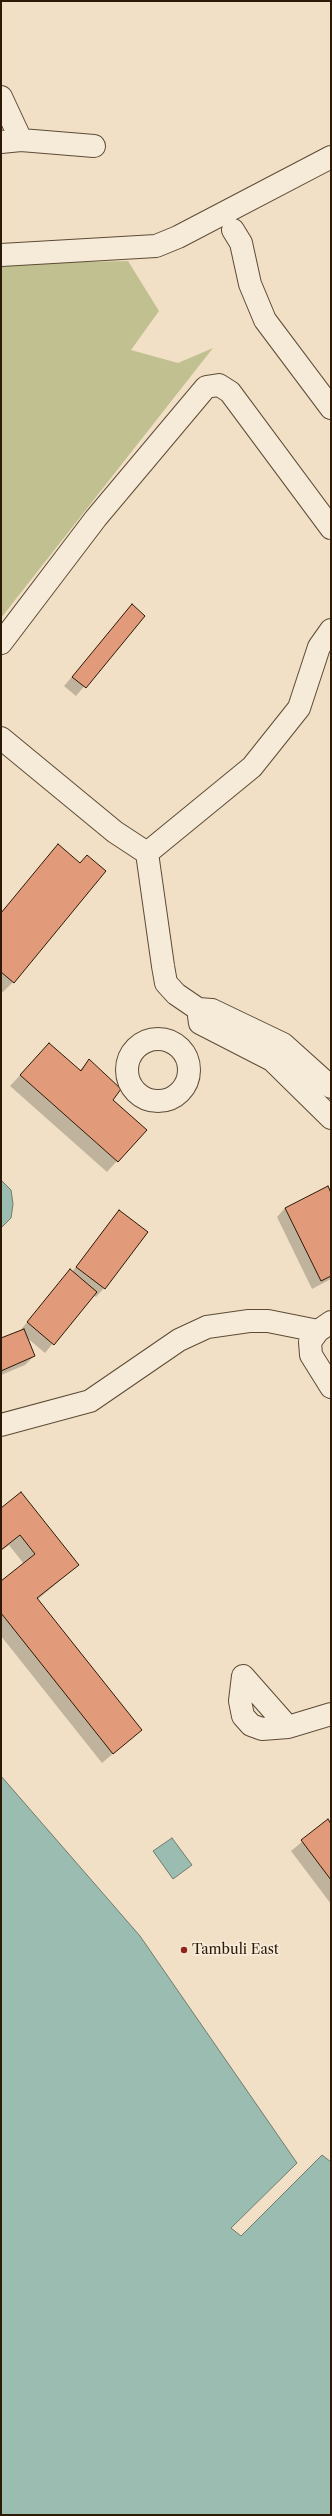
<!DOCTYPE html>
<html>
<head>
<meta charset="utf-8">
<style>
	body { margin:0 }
	#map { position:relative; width:332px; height:2516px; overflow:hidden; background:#f1e0c5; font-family:"Libre Caslon Text",serif }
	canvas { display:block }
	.frame { position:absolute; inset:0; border:2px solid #2c1906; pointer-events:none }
</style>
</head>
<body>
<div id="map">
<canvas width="332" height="2516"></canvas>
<div class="frame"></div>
</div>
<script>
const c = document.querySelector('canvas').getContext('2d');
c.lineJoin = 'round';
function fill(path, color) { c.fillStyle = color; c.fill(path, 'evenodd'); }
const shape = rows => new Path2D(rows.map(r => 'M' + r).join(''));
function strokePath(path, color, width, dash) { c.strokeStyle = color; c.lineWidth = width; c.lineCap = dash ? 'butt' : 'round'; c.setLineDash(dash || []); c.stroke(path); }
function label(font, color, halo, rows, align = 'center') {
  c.font = font + ' "Libre Caslon Text",serif'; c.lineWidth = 3.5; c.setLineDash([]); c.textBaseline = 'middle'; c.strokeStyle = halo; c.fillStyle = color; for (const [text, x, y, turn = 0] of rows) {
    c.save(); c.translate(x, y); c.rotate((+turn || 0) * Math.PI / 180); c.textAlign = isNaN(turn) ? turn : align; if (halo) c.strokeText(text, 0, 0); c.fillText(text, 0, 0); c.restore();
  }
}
fill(shape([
	[128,261,159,311,131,350,178,363,213,348,1,618,1,264]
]), '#c1c090');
const water = shape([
	[1,1180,11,1190,13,1204,11,1218,1,1228,1,1180],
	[1,1776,140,1936,297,2163,231,2228,241,2236,322,2155,331,2162,331,2515,1,2515,1,1776],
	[172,1838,192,1865,173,1879,153,1851,172,1838]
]);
fill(water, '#9bbdb1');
strokePath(water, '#6f7b6d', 1);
fill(shape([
	[132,606,144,616,76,696,64,686],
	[58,845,13,982,3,992,1,991,1,913],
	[49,1044,79,1071,89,1061,112,1100,145,1130,107,1172,10,1086],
	[331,1196,331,1279,312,1289,277,1217,285,1208],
	[119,1211,104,1288,96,1297,93,1295,45,1353,26,1337,34,1356,25,1365,1,1375,1,1339,19,1332,62,1279,72,1272],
	[1,1509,78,1565,37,1600,141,1730,102,1763,1,1636,1,1583,24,1564,9,1545,1,1551],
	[327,1821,331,1825,331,1904,291,1851]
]), '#0003');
const building = shape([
	[132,604,145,616,86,688,72,677,132,604],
	[58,844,80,863,87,855,106,871,14,983,1,972,1,913,58,844],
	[49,1043,81,1071,89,1059,121,1089,113,1100,147,1130,118,1162,20,1075,49,1043],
	[328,1186,331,1193,331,1276,321,1281,285,1208,328,1186],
	[119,1210,148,1232,105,1289,76,1267,119,1210],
	[70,1269,97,1292,54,1345,27,1322,70,1269],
	[24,1329,35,1356,1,1371,1,1338,24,1329],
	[21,1492,79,1565,37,1598,142,1730,113,1754,1,1613,1,1581,35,1554,20,1535,1,1550,1,1508,21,1492],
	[328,1819,331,1824,331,1880,301,1840,328,1819]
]);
fill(building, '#e19b7a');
strokePath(building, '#2c1906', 1);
const minor = shape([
	[1,97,21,140],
	[1,142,21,140,94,146],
	[233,230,241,243,250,284,265,320,331,408],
	[1,255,156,246,178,237,331,157],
	[1,643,96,518,206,387,219,385,230,392,331,528],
	[1,738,115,832,147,853,163,966,166,983,176,994,198,1009,212,1010,283,1044,331,1087],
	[147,853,252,767,299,708,319,647,331,630],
	[198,1009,200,1023,272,1060,331,1118],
	'127 1070a31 31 0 1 1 62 0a31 31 0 1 1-62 0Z',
	[331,1322,318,1331,310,1342,311,1355,331,1387],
	[1,1425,90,1401,179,1340,207,1327,249,1321,268,1321,318,1331],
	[288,1727,243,1676,240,1701,243,1716,251,1725,262,1729,288,1727,331,1714]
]);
strokePath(minor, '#5d4b36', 24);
strokePath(minor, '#f6ebd9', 22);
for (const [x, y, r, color] of [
	[184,1950,4,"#8f2418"]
]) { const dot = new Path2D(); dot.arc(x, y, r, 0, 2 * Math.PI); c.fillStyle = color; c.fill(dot); strokePath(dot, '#f6ebd9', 1.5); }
label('14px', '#2c1906', '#f6ebd9', [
	["Tambuli East",192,1950]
], 'left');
</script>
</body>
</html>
